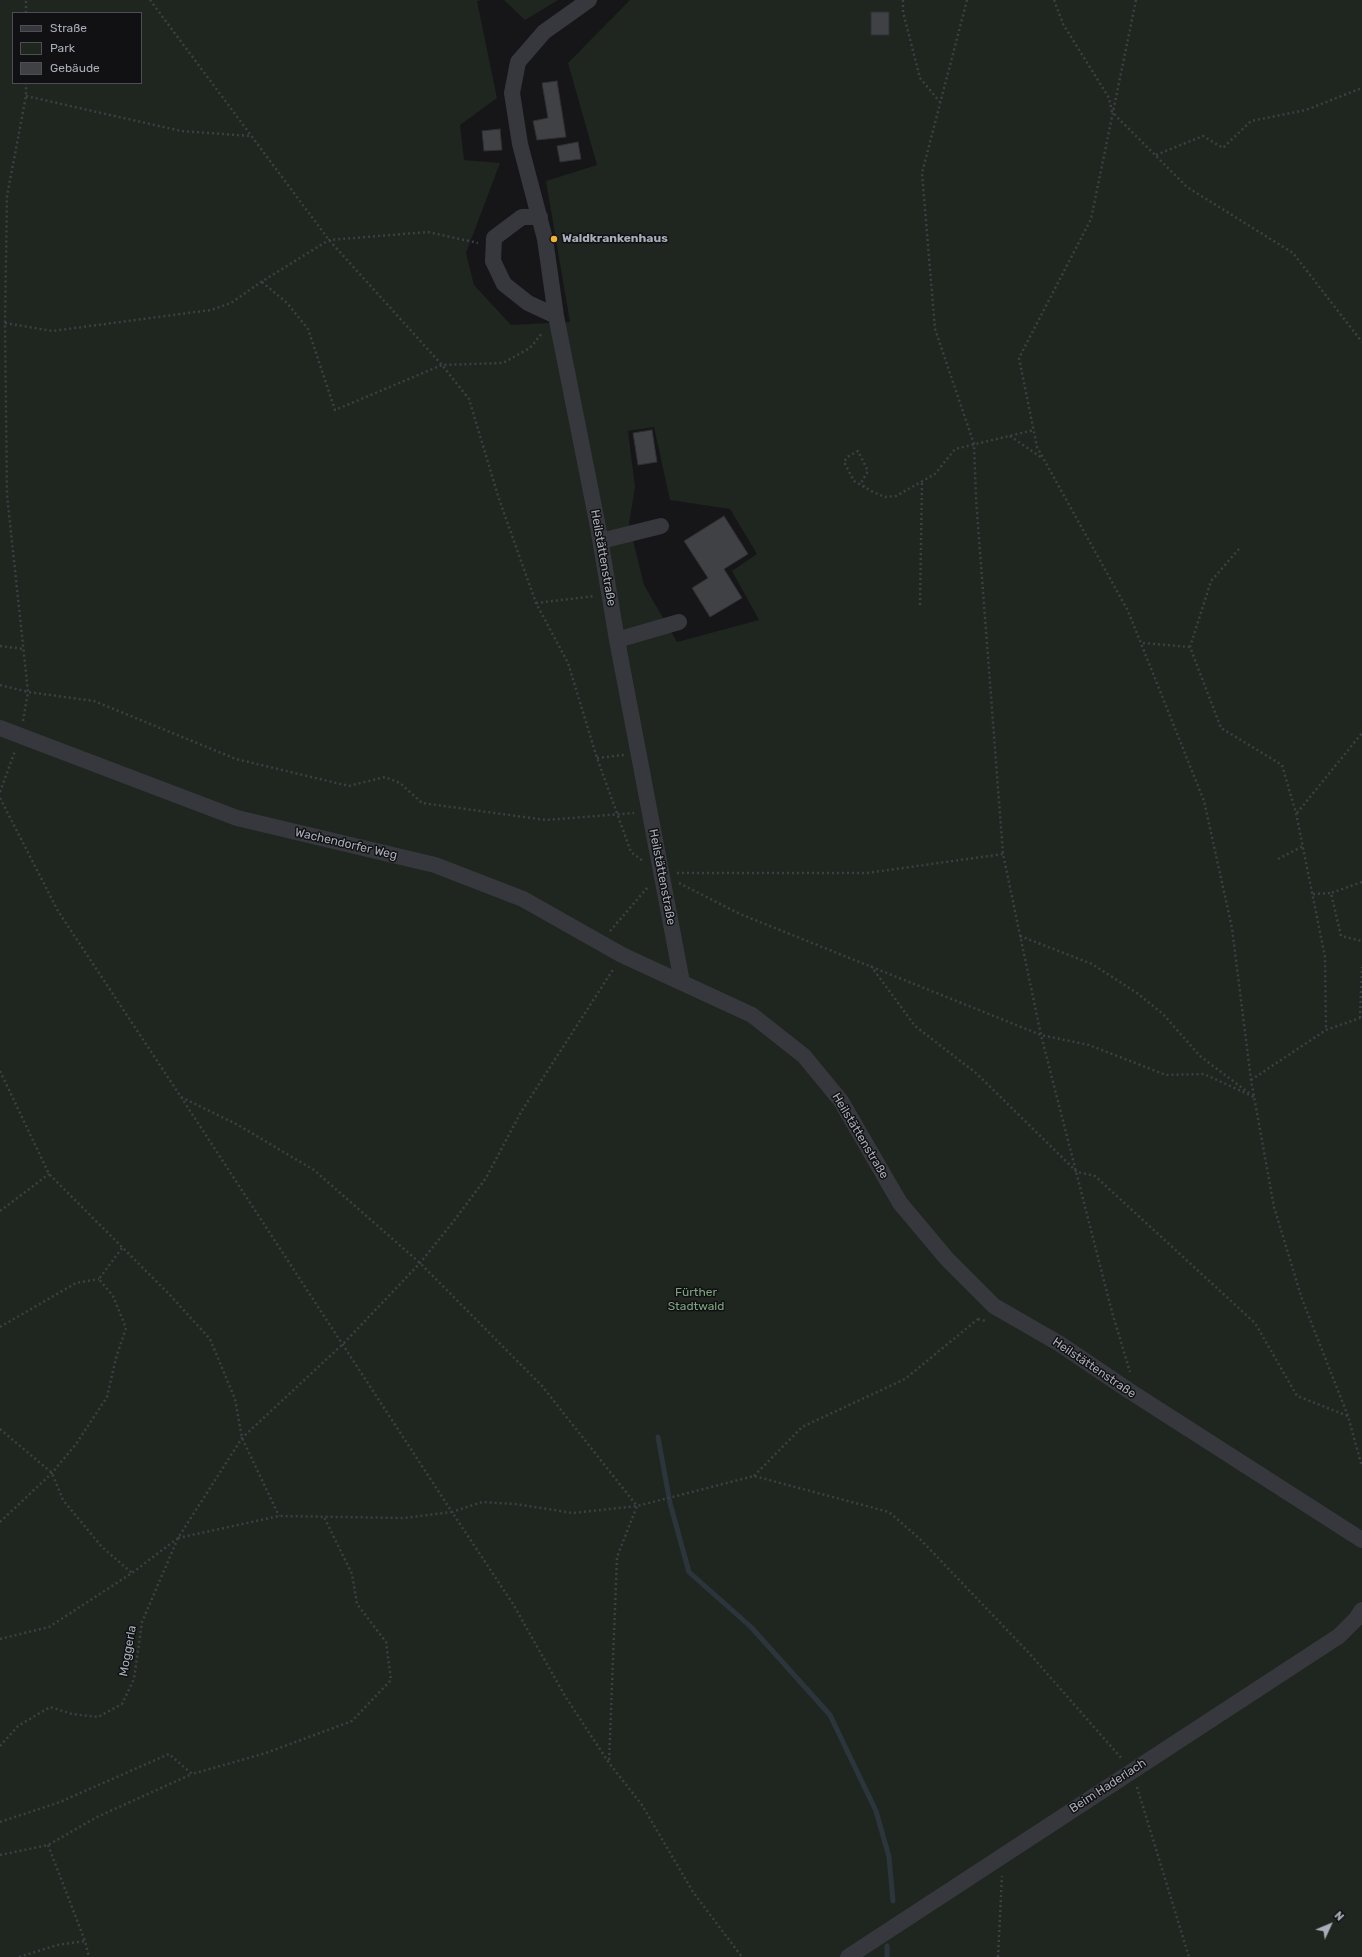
<!DOCTYPE html>
<html>
<head>
<meta charset="utf-8">
<style>
	body { margin:0 }
	#map { position:relative; width:1362px; height:1957px; overflow:hidden; background:#161618; font-family:Rubik,sans-serif }
	canvas { display:block }
	.legend { position:absolute; left:12px; top:12px; width:130px; height:72px; box-sizing:border-box; background:#111113; border:1px solid #4d4f55; margin:0; padding:5px 7px; list-style:none; font-size:12px; color:#a8adb8 }
	.legend li { display:flex; align-items:center; gap:8px; height:20px }
	.legend b { width:20px; border:1px solid #4d4f55 }
	.north { position:absolute; left:1310px; top:1905px; width:40px; height:40px; -webkit-text-stroke:3px #111113; paint-order:stroke; rotate:46deg; font-size:11px; font-weight:700; line-height:16px; text-align:center; color:#a8adb8 }
	.north::after { content:''; display:block; margin:auto; width:14px; height:18px; background:#a8adb8; clip-path:polygon(50% 0,100% 100%,50% 72%,0 100%) }
</style>
</head>
<body>
<div id="map">
<canvas width="1362" height="1957"></canvas>
<ul class="legend">
<li><b style="height:5px;background:#37383d"></b>Straße</li>
<li><b style="height:11px;background:#1e261f"></b>Park</li>
<li><b style="height:11px;background:#404145"></b>Gebäude</li>
</ul>
<div class="north">N</div>
</div>
<script>
const c = document.querySelector('canvas').getContext('2d');
c.lineJoin = 'round';
function fill(path, color) { c.fillStyle = color; c.fill(path, 'evenodd'); }
const shape = rows => new Path2D(rows.map(r => 'M' + r).join(''));
function strokePath(path, color, width, dash) { c.strokeStyle = color; c.lineWidth = width; c.lineCap = dash ? 'butt' : 'round'; c.setLineDash(dash || []); c.stroke(path); }
function label(font, color, halo, rows, align = 'center') {
  c.font = font + ' Rubik,sans-serif'; c.lineWidth = 3; c.setLineDash([]); c.textBaseline = 'middle'; c.strokeStyle = halo; c.fillStyle = color; for (const [text, x, y, turn = 0] of rows) {
    c.save(); c.translate(x, y); c.rotate((+turn || 0) * Math.PI / 180); c.textAlign = isNaN(turn) ? turn : align; if (halo) c.strokeText(text, 0, 0); c.fillText(text, 0, 0); c.restore();
  }
}
fill(shape([
	[0,0,482,0,477,1,497,98,460,125,464,160,500,163,466,253,474,285,511,325,570,322,546,181,597,165,568,63,630,0,1362,0,1362,1957,0,1957],
	[13,13,141,13,141,83,13,83],
	[654,427,670,500,730,509,757,554,732,571,759,620,677,642,644,585,629,524,635,487,628,431],
	[504,0,558,0,525,20]
]), '#1e261f');
strokePath(shape([
	[658,1437,670,1503,689,1572,751,1627,830,1715,876,1811,889,1857,893,1901],
	[887,1957,887,1946]
]), '#2c353c', 5);
const building = shape([
	[871,12,889,12,889,35,871,35,871,12],
	[557,81,566,137,537,140,533,121,548,118,542,83,557,81],
	[500,129,502,150,484,151,482,131,500,129],
	[578,142,581,159,560,162,557,146,578,142],
	[652,430,657,462,638,465,633,433,652,430],
	[724,516,748,554,724,569,742,598,710,617,692,588,708,578,684,541,724,516]
]);
fill(building, '#404145');
strokePath(building, '#303034', 1);
strokePath(shape([
	[150,0,329,240,442,365,469,399,499,499,536,603,568,663,597,758,631,852,643,861],
	[903,0,903,12,920,78,940,102],
	[967,0,922,173,935,329,974,444,976,499,1003,854,1041,1035,1112,1312,1130,1372],
	[1054,0,1063,24,1109,98,1112,112,1187,187,1293,253,1362,342],
	[1136,0,1091,219,1019,358,1037,447,1128,611,1204,801,1232,928,1251,1080,1274,1207,1302,1299,1348,1416,1362,1467],
	[26,13,26,0],
	[26,96,181,131,251,136],
	[1156,155,1203,136,1223,148,1251,121,1306,110,1362,88],
	[262,282,287,303,308,329,335,410,442,365,503,363,530,348,543,332],
	[5,323,52,331,211,310,231,303,261,282,329,240,428,232,478,243],
	[1010,436,1042,458],
	[864,487,862,481,868,471,858,451,847,457,844,462,854,481,873,492,885,497,896,496,935,474,955,449,1034,430],
	[1239,549,1211,581,1190,647,1221,728,1282,765,1296,813,1325,957,1326,1030],
	[536,603,595,596],
	[920,605,922,483],
	[1143,643,1190,647],
	[0,646,24,649],
	[0,685,28,692,94,701,236,759,349,786,385,777,400,783,422,803,546,820,634,813],
	[23,721,28,692,7,495,5,323,7,196,26,96,26,83],
	[597,758,624,755],
	[0,792,15,751],
	[0,798,58,911,181,1097,238,1125,314,1170,420,1263,542,1386,637,1506,617,1557,609,1763],
	[1297,813,1362,733],
	[1278,859,1303,846],
	[677,873,867,873,1003,854],
	[1362,882,1331,893,1341,936,1362,941],
	[679,883,740,914,1041,1035,1089,1045,1166,1075,1204,1074,1254,1097],
	[1313,894,1331,893],
	[610,931,648,887],
	[1020,936,1092,964,1137,993,1163,1014,1200,1056,1249,1093],
	[871,966,915,1026,976,1073,1077,1172,1095,1176,1255,1323,1297,1396,1348,1416],
	[1360,1018,1362,967],
	[0,1071,49,1174,169,1294,210,1339,235,1399,242,1438,279,1516],
	[1251,1080,1326,1030,1360,1018,1362,1019],
	[181,1097,452,1512,482,1502,515,1504,573,1513,637,1506,754,1476,889,1512,920,1539,1029,1653,1122,1759],
	[0,1211,49,1174],
	[978,1319,986,1321],
	[0,1327,76,1283,99,1279],
	[0,1429,52,1473,63,1500,102,1547,132,1573],
	[754,1476,802,1427,905,1379,978,1319],
	[0,1522,52,1473,76,1444,107,1397,116,1358,126,1328,113,1296,99,1279,122,1248],
	[178,1538,279,1516,404,1518,452,1512,513,1604,565,1696,609,1763,642,1805,693,1892,742,1957],
	[0,1639,49,1627,132,1573,178,1538,242,1438,344,1343,420,1263,453,1222,486,1178,521,1112,614,968],
	[0,1746,18,1726,50,1707,72,1714,98,1717,122,1704,134,1679,142,1622,178,1538],
	[1137,1787,1189,1957],
	[0,1822,60,1802,169,1754,192,1774,266,1753,352,1721,391,1680,386,1642,357,1604,352,1574,324,1517],
	[48,1845,85,1941,89,1957],
	[0,1855,48,1845,97,1817,192,1774],
	[19,1957,57,1945,85,1941],
	[998,1957,1002,1876]
]), '#3d3f44', 2.5, [2, 3]);
strokePath(shape([
	[589,0,544,32,518,62,512,93,520,144,545,239,556,316,598,527,617,640,682,982],
	[540,217,522,217,494,238,493,261,504,284,528,303,556,316],
	[601,541,661,526],
	[617,640,679,622],
	[0,728,237,818,435,865,523,899,622,955,752,1015,804,1056,841,1101,900,1203,947,1259,994,1306,1060,1344,1128,1390,1362,1540],
	[848,1957,1339,1636,1356,1619,1362,1610]
]), '#37383d', 16);
for (const [x, y, r, color] of [
	[554,239,4,"#f2b134"]
]) { const dot = new Path2D(); dot.arc(x, y, r, 0, 2 * Math.PI); c.fillStyle = color; c.fill(dot); strokePath(dot, '#111113', 1.5); }
label('bold 12px', '#a8adb8', '#111113', [
	["Waldkrankenhaus",562,239]
], 'left');
label('12px', '#a8adb8', '#111113', [
	["Heilstättenstraße",603,558,80],
	["Wachendorfer Weg",346,844,13],
	["Heilstättenstraße",662,877,79],
	["Heilstättenstraße",860,1136,59],
	["Heilstättenstraße",1094,1368,34],
	["Moggerla",128,1651,-80],
	["Beim Haderlach",1108,1786,-33]
]);
label('12px', '#7fa381', '#111113', [
	["Fürther",696,1293],
	["Stadtwald",696,1307]
]);
</script>
</body>
</html>
